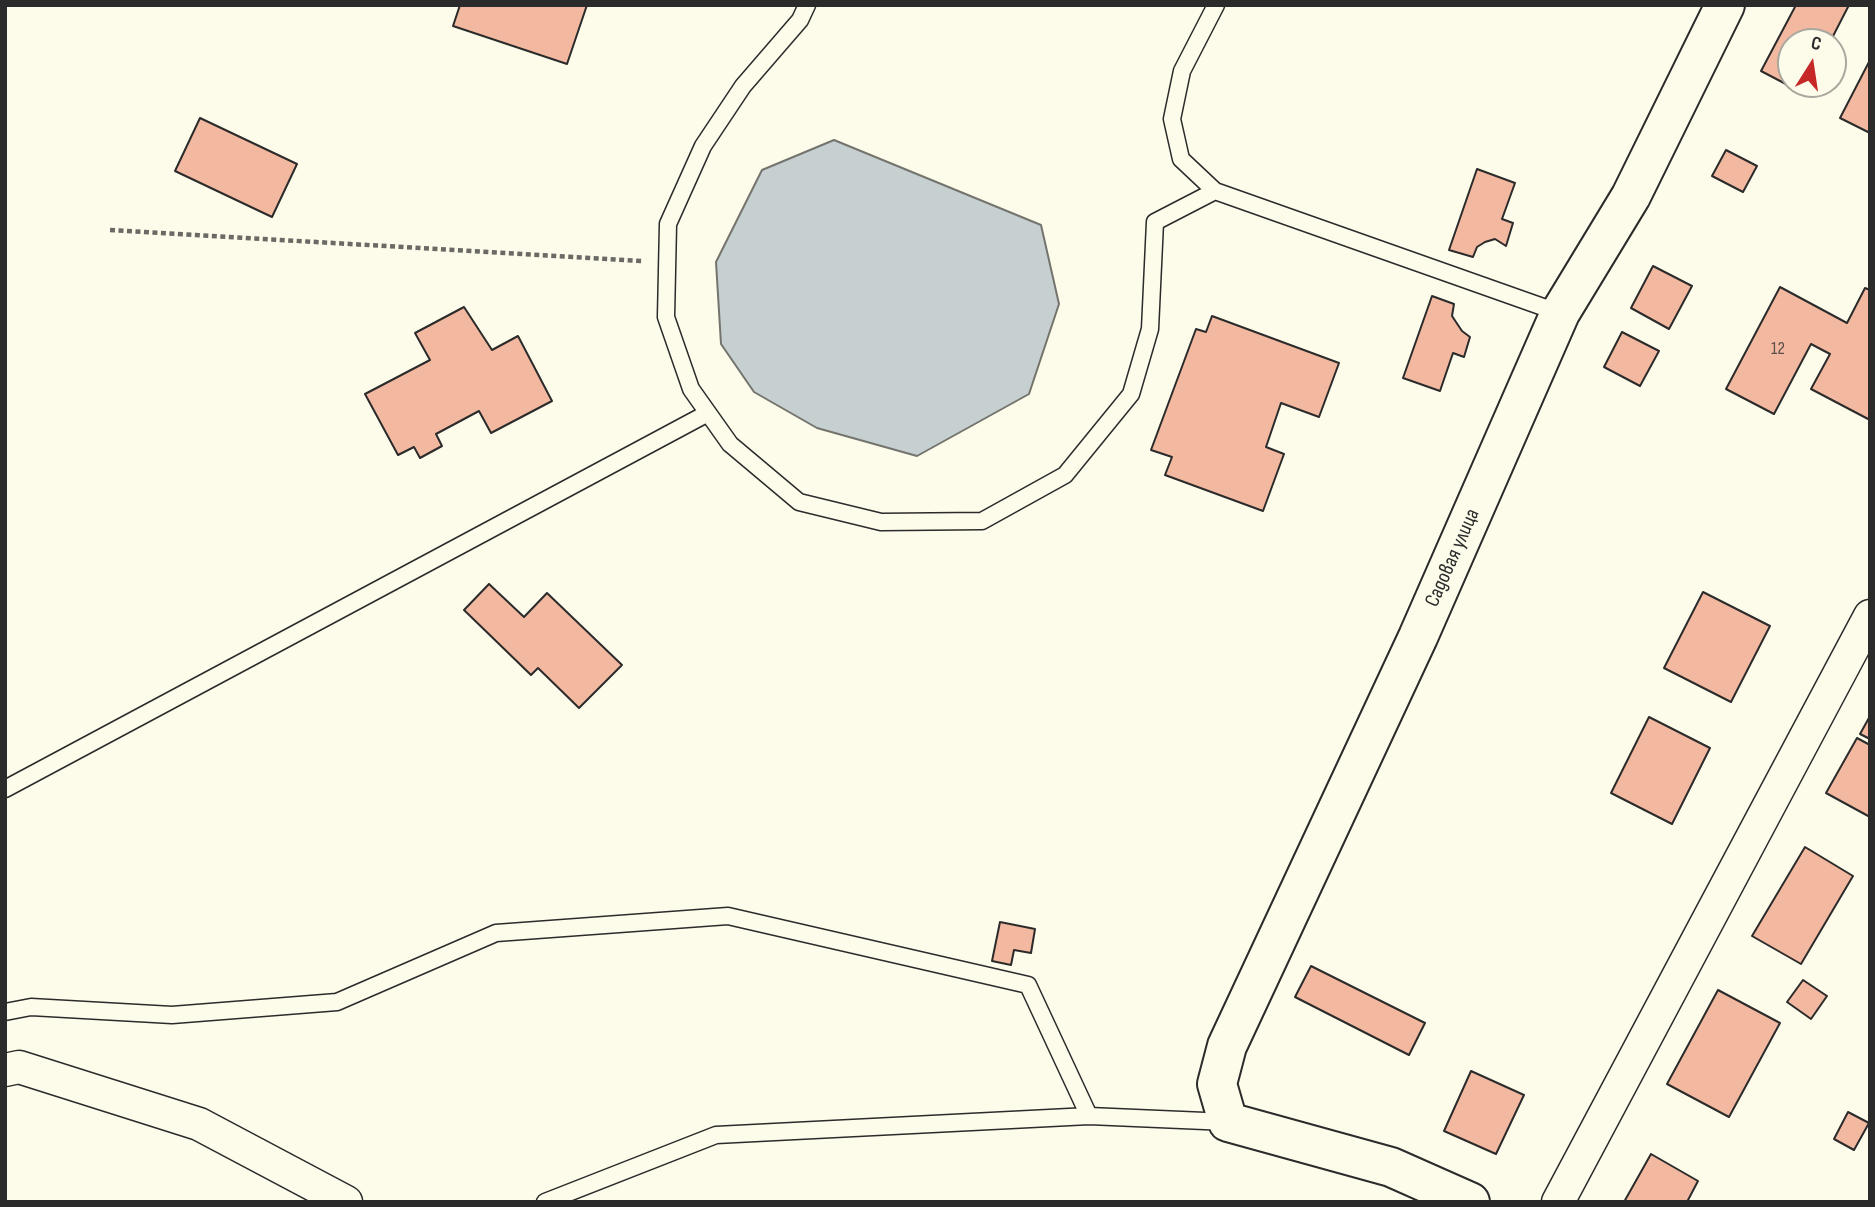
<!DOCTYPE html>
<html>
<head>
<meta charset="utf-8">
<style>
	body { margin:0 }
	#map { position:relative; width:1875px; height:1207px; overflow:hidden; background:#fdfbea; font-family:"Sofia Sans Condensed",sans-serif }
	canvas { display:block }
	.frame { position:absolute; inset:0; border:7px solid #2b2b2b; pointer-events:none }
	.north { position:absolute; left:1777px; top:28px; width:70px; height:70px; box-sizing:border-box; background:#fdfbea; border:2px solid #a9a89e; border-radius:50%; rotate:12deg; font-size:19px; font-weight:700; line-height:28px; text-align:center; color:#2b2b2b }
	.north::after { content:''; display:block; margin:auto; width:24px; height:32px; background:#c62828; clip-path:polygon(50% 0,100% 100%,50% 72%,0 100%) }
</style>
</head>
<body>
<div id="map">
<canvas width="1875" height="1207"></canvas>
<div class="frame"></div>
<div class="north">С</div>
</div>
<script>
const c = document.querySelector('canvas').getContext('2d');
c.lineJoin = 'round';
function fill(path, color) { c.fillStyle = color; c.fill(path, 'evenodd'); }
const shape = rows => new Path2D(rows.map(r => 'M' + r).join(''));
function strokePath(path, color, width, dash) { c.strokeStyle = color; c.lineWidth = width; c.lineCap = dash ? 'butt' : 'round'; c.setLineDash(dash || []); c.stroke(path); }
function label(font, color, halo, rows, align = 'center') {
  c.font = font + ' "Sofia Sans Condensed",sans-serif'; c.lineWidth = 5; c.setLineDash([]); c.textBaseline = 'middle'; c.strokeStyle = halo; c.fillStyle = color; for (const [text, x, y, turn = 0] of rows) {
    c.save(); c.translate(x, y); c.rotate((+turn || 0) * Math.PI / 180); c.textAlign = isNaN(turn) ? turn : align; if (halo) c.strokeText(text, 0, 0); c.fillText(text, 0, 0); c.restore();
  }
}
const water = shape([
	[834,140,1041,225,1059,304,1029,394,917,456,817,428,754,392,721,344,716,262,762,170,834,140]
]);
fill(water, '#c7d0d0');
strokePath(water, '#74746e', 2);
const building = shape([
	[460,5,587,5,567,64,453,26,460,5],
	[1796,5,1849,5,1830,42,1791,42,1791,84,1807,84,1803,93,1761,71,1796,5],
	[1870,60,1870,133,1840,118,1870,60],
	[200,118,297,164,272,217,175,171,200,118],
	[1726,150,1757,166,1743,192,1712,176,1726,150],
	[1477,169,1515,183,1502,219,1513,223,1506,246,1495,239,1485,242,1477,247,1473,257,1449,250,1477,169],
	[1653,266,1692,286,1669,329,1631,308,1653,266],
	[1780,287,1847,323,1865,288,1870,290,1870,420,1811,389,1830,354,1811,344,1774,414,1726,389,1780,287],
	[1432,296,1454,304,1452,316,1462,331,1470,337,1464,357,1453,353,1440,391,1403,378,1432,296],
	[464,307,492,350,518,336,552,401,491,433,479,411,436,434,442,446,420,458,414,447,398,455,365,394,430,360,415,333,464,307],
	[1212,316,1339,363,1319,417,1281,403,1266,447,1284,454,1263,511,1165,475,1172,457,1151,450,1196,329,1206,332,1212,316],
	[1622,332,1659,351,1640,386,1604,367,1622,332],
	[489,584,524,617,547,593,622,665,579,708,538,668,531,675,464,610,489,584],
	[1703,592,1770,626,1731,702,1664,668,1703,592],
	[1870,716,1870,739,1860,734,1870,716],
	[1649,717,1710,748,1672,824,1611,793,1649,717],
	[1857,738,1870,745,1870,817,1826,793,1857,738],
	[1805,847,1853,876,1801,964,1752,936,1805,847],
	[1000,922,1035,929,1031,953,1014,950,1011,965,992,961,1000,922],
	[1311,966,1425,1023,1409,1055,1295,997,1311,966],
	[1803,980,1827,996,1811,1019,1787,1002,1803,980],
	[1718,990,1780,1023,1729,1117,1667,1084,1718,990],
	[1471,1071,1524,1095,1496,1154,1444,1131,1471,1071],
	[1848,1112,1869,1123,1854,1150,1834,1139,1848,1112],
	[1651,1154,1698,1181,1687,1202,1624,1202,1651,1154]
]);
fill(building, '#f2b8a0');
strokePath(building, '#2b2b2b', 2);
const service = shape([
	[807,5,800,20,743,86,703,146,668,224,666,317,691,389,730,444,799,502,881,522,982,521,1065,475,1131,394,1150,329,1155,222,1215,191],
	[1216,5,1182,71,1172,119,1181,159,1215,191,1560,313],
	[5,789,708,413],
	[5,1012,31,1007,172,1015,337,1002,496,933,728,916,1028,985,1089,1116],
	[545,1202,716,1135,1089,1116,1228,1122]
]);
const minor = shape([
	[5,1070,19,1067,199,1124,346,1202],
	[1558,1202,1870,616]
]);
const tertiary = shape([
	[1470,1202,1391,1167,1228,1122,1217,1084,1227,1046,1418,637,1560,313,1631,196,1725,5]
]);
strokePath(service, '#2b2b2b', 19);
strokePath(minor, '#2b2b2b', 35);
strokePath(tertiary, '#2b2b2b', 42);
strokePath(shape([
	[110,230,642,261]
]), '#6a6964', 4.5, [5, 3.5]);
strokePath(service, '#fdfbea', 16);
strokePath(minor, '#fdfbea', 32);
strokePath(tertiary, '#fdfbea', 38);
label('18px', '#5d4e48', null, [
	["12",1778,349]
]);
label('21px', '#2b2b2b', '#fdfbea', [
	["Садовая улица",1453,558,-66]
]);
</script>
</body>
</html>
